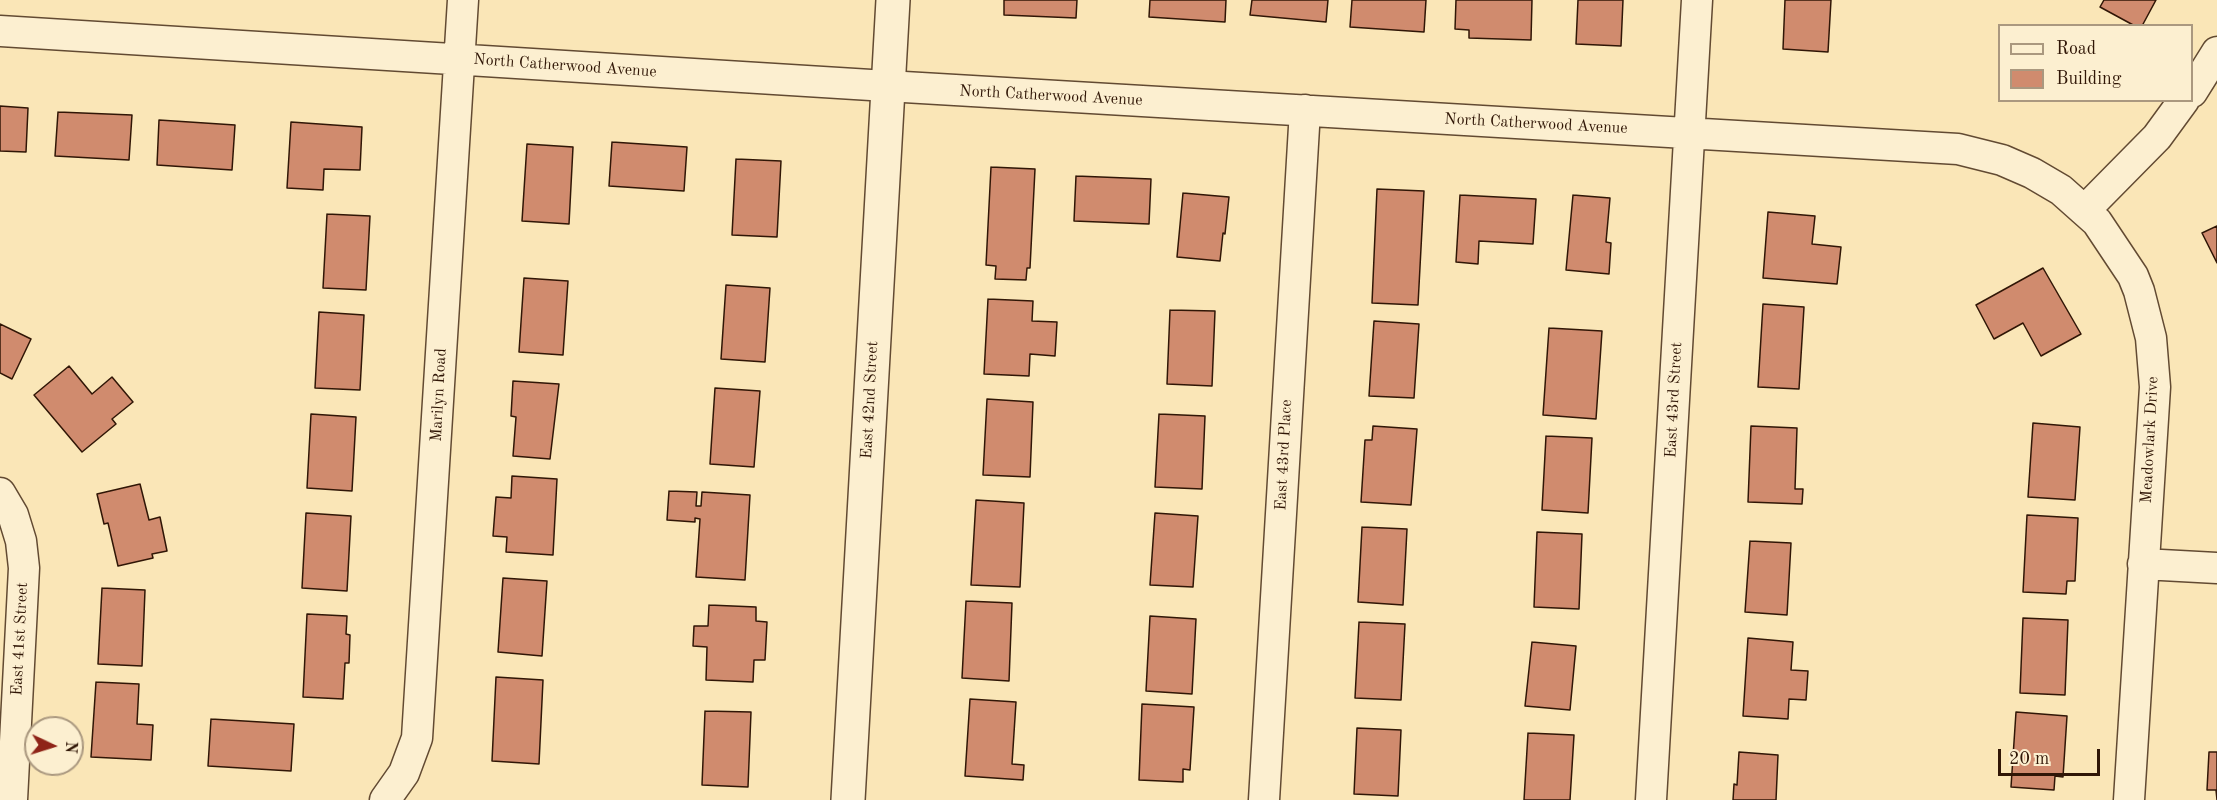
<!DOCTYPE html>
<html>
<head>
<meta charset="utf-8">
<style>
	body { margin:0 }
	#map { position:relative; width:2217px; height:800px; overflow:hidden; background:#fae6b7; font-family:"Old Standard TT",serif }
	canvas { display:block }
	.legend { position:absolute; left:1998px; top:24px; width:195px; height:78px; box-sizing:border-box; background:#fcefd0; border:2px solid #aa987f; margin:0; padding:8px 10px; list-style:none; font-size:18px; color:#301606 }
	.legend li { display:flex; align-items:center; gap:12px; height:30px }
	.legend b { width:30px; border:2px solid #aa987f }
	.north { position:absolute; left:24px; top:716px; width:60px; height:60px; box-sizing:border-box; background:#fcefd0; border:2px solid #aa987f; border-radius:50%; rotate:94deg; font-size:16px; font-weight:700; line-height:24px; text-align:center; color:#301606 }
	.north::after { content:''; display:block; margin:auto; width:21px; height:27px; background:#8f2418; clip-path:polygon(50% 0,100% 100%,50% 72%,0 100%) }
	.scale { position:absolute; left:1998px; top:749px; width:102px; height:27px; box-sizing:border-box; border:3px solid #301606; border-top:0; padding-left:8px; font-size:18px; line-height:21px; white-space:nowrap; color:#301606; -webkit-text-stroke:4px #fcefd0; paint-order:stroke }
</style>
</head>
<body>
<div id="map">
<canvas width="2217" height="800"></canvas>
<ul class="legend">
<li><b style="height:8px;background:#fcefd0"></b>Road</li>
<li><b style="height:16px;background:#d08b6e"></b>Building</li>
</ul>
<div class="north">N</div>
<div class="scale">20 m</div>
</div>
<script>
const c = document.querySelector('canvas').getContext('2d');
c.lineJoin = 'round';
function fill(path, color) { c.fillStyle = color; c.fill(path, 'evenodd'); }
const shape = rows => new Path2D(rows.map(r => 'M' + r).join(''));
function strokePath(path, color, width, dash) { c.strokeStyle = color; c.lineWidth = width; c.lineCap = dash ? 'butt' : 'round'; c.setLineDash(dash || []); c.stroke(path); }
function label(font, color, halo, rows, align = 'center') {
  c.font = font + ' "Old Standard TT",serif'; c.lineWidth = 4.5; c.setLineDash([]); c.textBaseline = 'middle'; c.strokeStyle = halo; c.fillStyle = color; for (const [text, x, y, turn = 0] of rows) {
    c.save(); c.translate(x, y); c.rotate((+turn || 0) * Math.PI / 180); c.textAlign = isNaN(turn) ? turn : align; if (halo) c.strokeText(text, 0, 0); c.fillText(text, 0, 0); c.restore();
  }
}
const building = shape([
	[1004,0,1077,0,1076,18,1004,15,1004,0],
	[1150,0,1226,0,1225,22,1149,17,1150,0],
	[1252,0,1328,0,1326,22,1250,15,1252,0],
	[1352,0,1426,0,1424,32,1350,27,1352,0],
	[1456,0,1532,0,1531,40,1469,38,1469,30,1455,29,1456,0],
	[1578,0,1623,0,1621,46,1576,44,1578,0],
	[1785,0,1831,0,1828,52,1783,49,1785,0],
	[2104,0,2156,0,2142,26,2135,26,2100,7,2104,0],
	[0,106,28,108,26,152,0,151,0,106],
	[58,112,132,115,129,160,55,156,58,112],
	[159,120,235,125,232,170,157,165,159,120],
	[291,122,362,127,360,170,324,169,323,190,287,188,291,122],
	[612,142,687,147,684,191,609,186,612,142],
	[527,144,573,147,569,224,522,221,527,144],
	[736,159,781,161,777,237,732,235,736,159],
	[991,167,1035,169,1030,268,1027,268,1026,280,995,279,996,266,986,265,991,167],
	[1076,176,1151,179,1149,224,1074,221,1076,176],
	[1377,189,1424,191,1418,305,1372,303,1377,189],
	[1183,193,1229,197,1225,234,1223,233,1220,261,1177,257,1183,193],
	[1460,195,1536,199,1533,244,1479,241,1478,264,1456,262,1460,195],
	[1573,195,1610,198,1606,242,1611,243,1609,274,1566,270,1573,195],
	[1768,212,1815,216,1812,244,1841,247,1837,284,1763,278,1768,212],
	[327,214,370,216,366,290,323,288,327,214],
	[2217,226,2217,263,2202,233,2217,226],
	[2043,268,2081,334,2041,356,2023,323,1994,339,1976,305,2043,268],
	[524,278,568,281,563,355,519,352,524,278],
	[726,285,770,288,765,362,721,359,726,285],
	[988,299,1033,301,1032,321,1057,322,1055,356,1030,354,1029,376,984,374,988,299],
	[1763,304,1804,307,1799,389,1758,387,1763,304],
	[1170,310,1215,311,1212,386,1167,384,1170,310],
	[319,312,364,315,360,390,315,388,319,312],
	[1374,321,1419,324,1414,398,1369,396,1374,321],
	[0,324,31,339,12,379,0,373,0,324],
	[1549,328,1602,331,1596,419,1543,415,1549,328],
	[69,366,92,394,112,377,133,402,112,419,116,424,82,452,34,395,69,366],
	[513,381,559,384,550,459,513,456,516,417,511,416,513,381],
	[715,388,760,391,754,467,710,464,715,388],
	[987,399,1033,402,1030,477,983,475,987,399],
	[311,414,356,417,352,491,307,488,311,414],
	[1159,414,1205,416,1202,489,1155,487,1159,414],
	[2033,423,2080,427,2075,500,2028,497,2033,423],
	[1373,426,1417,429,1411,505,1361,502,1365,440,1372,440,1373,426],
	[1751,426,1797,428,1795,489,1803,489,1802,504,1748,502,1751,426],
	[1546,436,1592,438,1588,513,1542,510,1546,436],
	[512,476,557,479,553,555,506,552,507,537,493,536,496,497,511,498,512,476],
	[140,484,149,520,160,517,167,551,152,554,153,558,118,566,108,523,104,524,97,494,140,484],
	[669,491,697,492,696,506,701,506,702,492,750,495,745,580,696,577,700,519,695,518,695,522,667,520,669,491],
	[976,500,1024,503,1020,587,971,585,976,500],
	[306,513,351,516,347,591,302,588,306,513],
	[1155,513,1198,516,1193,587,1150,585,1155,513],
	[2027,515,2078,518,2075,581,2067,581,2066,594,2023,592,2027,515],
	[1362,527,1407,529,1403,605,1358,602,1362,527],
	[1537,532,1582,534,1579,609,1534,607,1537,532],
	[1750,541,1791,543,1787,615,1745,612,1750,541],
	[503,578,547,581,542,656,498,652,503,578],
	[102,588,145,590,142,666,98,664,102,588],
	[966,601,1012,603,1009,681,962,678,966,601],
	[709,605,756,607,756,621,767,622,765,660,754,660,753,682,706,680,707,647,693,646,694,626,708,626,709,605],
	[307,614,347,616,346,634,350,635,349,663,345,663,343,699,303,697,307,614],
	[1150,616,1196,619,1192,694,1146,691,1150,616],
	[2023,618,2068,620,2065,695,2020,693,2023,618],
	[1359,622,1405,624,1401,700,1355,698,1359,622],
	[1748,638,1793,642,1791,670,1808,671,1806,700,1789,699,1788,719,1743,716,1748,638],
	[1532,642,1576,646,1570,710,1525,706,1532,642],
	[496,677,543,680,539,764,492,761,496,677],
	[96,682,139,684,137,724,153,725,151,760,91,757,96,682],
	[970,699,1016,702,1012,764,1024,765,1023,780,965,776,970,699],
	[1142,704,1194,707,1190,770,1183,769,1183,782,1139,780,1142,704],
	[705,711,751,712,748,787,702,785,705,711],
	[2016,712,2067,716,2063,777,2055,776,2054,790,2011,787,2016,712],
	[211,719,294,724,291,771,208,766,211,719],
	[1357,728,1401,730,1398,796,1354,794,1357,728],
	[1528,733,1574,735,1570,800,1524,800,1528,733],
	[1739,752,1778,755,1776,800,1733,800,1734,784,1737,785,1739,752],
	[2209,752,2217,752,2217,800,2216,790,2207,790,2209,752]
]);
fill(building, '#d08b6e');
strokePath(building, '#301606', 1.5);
const minor = shape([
	[0,31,887,86,1958,149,2002,160,2032,173,2061,190,2097,222,2133,276,2139,291,2151,338,2155,387,2129,800],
	[2192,92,2217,52],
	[2085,210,2157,137,2184,100],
	[0,493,13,515,21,541,24,568,12,800],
	[2143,564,2217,568],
	[385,800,404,773,417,738,463,0],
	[1264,800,1305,110],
	[1651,800,1697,0]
]);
const tertiary = shape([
	[848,800,893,0]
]);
strokePath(minor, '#624a32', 33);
strokePath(tertiary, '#624a32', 36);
strokePath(minor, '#fcefd0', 30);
strokePath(tertiary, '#fcefd0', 33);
label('16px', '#301606', '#fcefd0', [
	["North Catherwood Avenue",565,66,4],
	["North Catherwood Avenue",1051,96,3],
	["North Catherwood Avenue",1536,124,3],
	["Marilyn Road",439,395,-87],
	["East 42nd Street",870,400,-87],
	["East 43rd Street",1674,400,-87],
	["Meadowlark Drive",2150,440,-87],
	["East 43rd Place",1284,455,-87],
	["East 41st Street",20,639,-87]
]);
</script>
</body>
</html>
